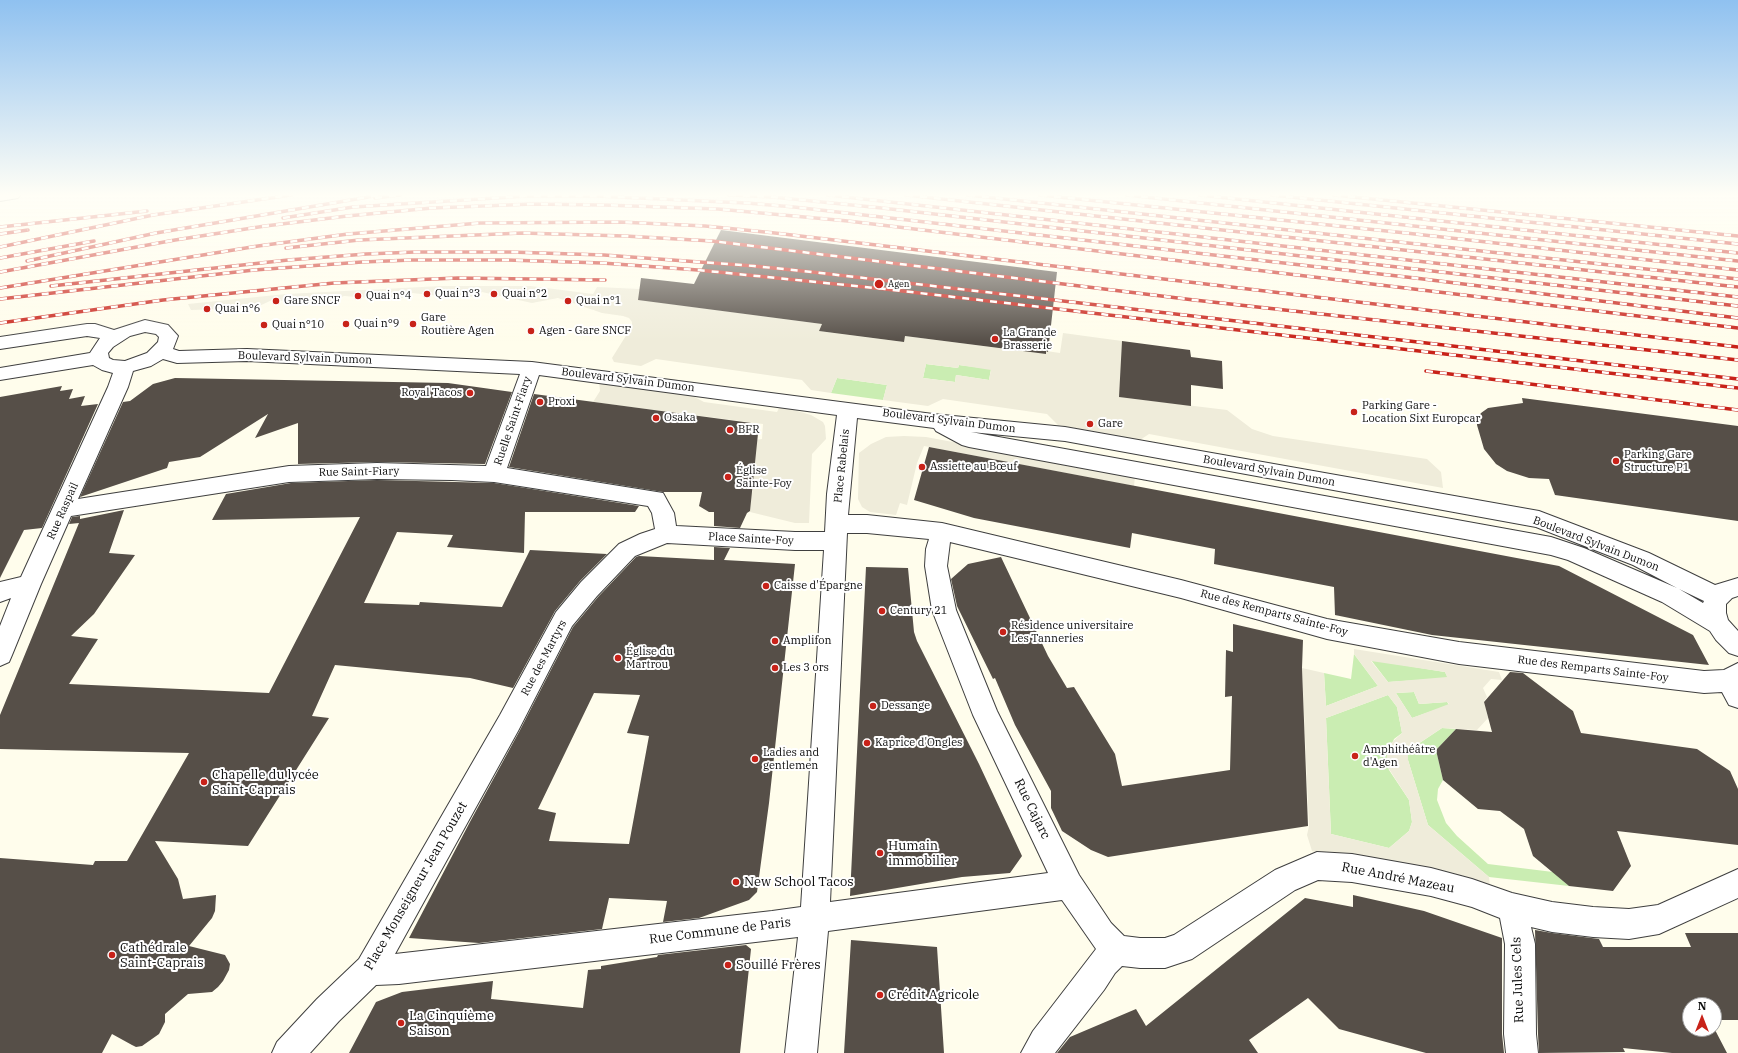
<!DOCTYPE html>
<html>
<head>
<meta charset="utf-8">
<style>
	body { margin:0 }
	#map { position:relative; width:1738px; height:1053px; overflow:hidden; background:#fffdec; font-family:"IBM Plex Serif",serif }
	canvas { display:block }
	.north { position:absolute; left:1682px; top:997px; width:40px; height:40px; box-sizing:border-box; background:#fff; border:1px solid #9e9e9e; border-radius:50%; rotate:0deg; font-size:11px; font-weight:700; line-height:16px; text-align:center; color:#0c0c0c }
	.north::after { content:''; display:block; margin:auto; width:14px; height:18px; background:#c82219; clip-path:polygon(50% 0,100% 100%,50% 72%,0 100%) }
</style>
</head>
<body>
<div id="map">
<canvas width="1738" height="1053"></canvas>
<div class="north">N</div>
</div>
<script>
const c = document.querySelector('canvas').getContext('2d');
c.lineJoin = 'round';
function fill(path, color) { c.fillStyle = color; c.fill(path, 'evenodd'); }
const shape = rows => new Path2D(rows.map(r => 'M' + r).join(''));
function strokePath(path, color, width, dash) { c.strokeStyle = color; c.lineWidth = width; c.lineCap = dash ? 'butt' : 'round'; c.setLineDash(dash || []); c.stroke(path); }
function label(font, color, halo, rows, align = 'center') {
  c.font = font + ' "IBM Plex Serif",serif'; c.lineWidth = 4; c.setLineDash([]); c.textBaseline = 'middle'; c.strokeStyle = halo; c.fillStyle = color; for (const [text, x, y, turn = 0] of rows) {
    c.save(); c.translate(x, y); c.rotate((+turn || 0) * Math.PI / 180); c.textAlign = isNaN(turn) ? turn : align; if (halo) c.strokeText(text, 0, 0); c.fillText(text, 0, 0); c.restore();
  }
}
fill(shape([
	[926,364,958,368,959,365,991,369,989,380,956,375,955,382,923,378],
	[837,378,887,385,883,400,831,393],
	[1354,654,1378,686,1326,706,1324,673,1351,679],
	[1371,660,1445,672,1448,678,1388,682],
	[1414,692,1419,704,1447,702,1449,705,1412,718,1396,693],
	[1388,695,1397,707,1402,733,1394,739,1386,760,1389,770,1409,800,1412,822,1409,831,1389,848,1331,834,1326,718],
	[1442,728,1456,729,1436,750,1443,780,1438,789,1437,800,1446,823,1457,836,1488,864,1553,872,1569,886,1489,877,1428,825,1408,760,1408,754,1412,748]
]), '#caedb2');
fill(shape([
	[441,286,531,286,593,294,597,287,662,290,656,302,822,324,819,331,903,342,905,336,1045,354,1046,351,1060,353,1063,333,1122,341,1120,397,1227,410,1252,429,1273,436,1427,459,1441,472,1443,488,1149,434,1140,440,1058,425,1047,414,943,399,928,406,883,400,887,385,837,378,831,393,811,390,802,380,656,359,641,366,614,362,612,358,632,326,632,322,629,318,623,316,602,313,558,298,532,303,482,292,466,299,412,293,398,300,344,296,327,304,272,300,255,308,191,310,188,304,286,294],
	[926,364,958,368,959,365,991,370,989,380,956,375,955,382,923,378],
	[599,382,687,393,704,402,777,412,780,406,811,415,823,422,825,426,826,439,812,454,809,523,795,523,750,512,748,508,749,493,752,493,753,489,755,440,762,439,763,424,593,402,600,391],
	[904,436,926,437,1135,476,1134,486,924,446,917,463,907,505,900,503,896,515,870,512,862,507,858,499,859,453,871,444,886,437],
	[1354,649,1499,672,1502,680,1491,679,1483,688,1487,697,1484,701,1488,718,1477,730,1442,728,1412,748,1408,754,1408,760,1428,825,1489,877,1490,887,1312,851,1307,835,1309,826,1302,668,1324,673,1326,706,1378,686,1354,654],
	[1371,661,1445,672,1447,677,1388,682],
	[1414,692,1419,704,1447,702,1449,704,1412,718,1396,693],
	[1388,695,1397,707,1402,733,1390,744,1386,760,1389,769,1409,800,1412,822,1409,831,1389,848,1331,834,1326,718]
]), '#efecda');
fill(shape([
	[721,230,1057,272,1048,352,1046,351,1046,354,905,336,904,342,819,331,822,324,638,300,641,278,694,284],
	[1122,341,1190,350,1191,357,1222,361,1223,389,1191,385,1191,406,1119,397],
	[175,378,448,383,512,392,485,464,377,462,298,464,298,423,255,438,268,414,200,457,169,462,167,468,80,497,123,402,130,401,153,384],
	[62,386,60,391,73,389,69,399,85,396,81,406,98,404,42,528,24,530,0,578,0,397],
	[534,394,759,424,750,511,747,513,740,528,714,526,714,512,709,512,699,506,702,492,663,492,509,467],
	[1522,398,1738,426,1738,521,1555,495,1549,479,1529,478,1507,471,1496,464,1484,449,1477,425,1477,419,1481,413,1488,408,1523,403],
	[929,447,1559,566,1693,635,1709,665,1432,635,1335,615,1334,587,1214,564,1215,549,1132,533,1130,548,974,518,914,500],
	[377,480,494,483,639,506,635,512,525,512,524,553,447,547,453,535,397,532,364,603,419,605,420,602,502,607,530,550,607,554,580,581,555,611,513,688,470,678,335,665,312,716,329,718,248,846,155,841,178,879,183,899,216,895,215,911,212,918,189,946,225,955,230,964,229,970,223,981,218,987,212,992,188,994,165,1014,165,1022,159,1034,142,1046,136,1047,132,1045,112,1034,102,1053,0,1053,0,858,93,865,95,861,127,861,189,753,0,749,0,715,79,523,69,524,72,517,80,516,80,519,124,510,109,553,135,555,94,614,71,636,98,639,69,684,269,693,360,517,212,520,226,494,291,483],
	[714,547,730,548,724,560,795,564,769,803,757,892,749,900,699,918,663,922,667,901,609,898,602,929,479,943,409,938,471,820,519,732,573,627,598,597,636,557,639,556,714,560],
	[594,693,640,695,627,733,649,736,629,844,549,841,556,813,538,809],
	[1001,557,1048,656,1067,688,1074,687,1115,754,1122,786,1230,770,1232,696,1225,697,1226,650,1233,652,1233,624,1303,640,1302,668,1308,826,1108,857,1091,850,1062,831,1051,808,1051,791,1015,725,995,678,993,679,957,606,951,579,968,564],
	[866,567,908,568,914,632,917,641,979,764,1022,856,1010,873,962,877,850,896],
	[1510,672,1523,673,1573,711,1581,733,1697,749,1730,771,1738,789,1738,845,1617,831,1631,866,1613,891,1569,886,1533,856,1524,829,1500,811,1478,809,1443,780,1436,750,1456,729,1492,732,1484,702],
	[1353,895,1424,911,1502,938,1502,1034,1504,1053,1426,1053,1339,1029,1308,998,1249,1040,1258,1053,1057,1053,1070,1037,1136,1009,1146,1026,1305,898,1353,907],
	[1535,930,1552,933,1599,939,1603,947,1691,947,1685,933,1738,933,1738,1020,1714,1020,1714,1005,1690,1005,1690,1029,1714,1028,1727,1053,1672,1053,1623,1048,1625,1052,1539,1053,1538,1034],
	[851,940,937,947,944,1053,844,1053],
	[746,945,751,949,740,1053,349,1053,376,1002,402,992,493,981,491,999,583,1008,588,970,601,969,601,966,657,957,658,955]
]), '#564f48');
const minor = shape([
	[0,195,20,195,18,198,0,201,0,195],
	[145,320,168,325,178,336,173,349,179,351,247,349,532,362,933,414,1065,427,1539,511,1649,553,1715,585,1738,578,1738,596,1732,598,1726,604,1726,613,1728,620,1738,631,1738,656,1729,653,1716,640,1710,631,1662,602,1568,560,1551,555,969,447,962,445,936,431,934,428,857,418,848,515,867,515,942,523,1181,580,1327,619,1459,642,1704,671,1724,670,1738,663,1738,708,1729,705,1722,692,1704,693,1459,664,1327,639,1181,598,950,542,947,566,956,610,997,711,1079,875,1111,923,1124,936,1140,938,1165,938,1174,935,1275,870,1317,852,1352,854,1431,868,1472,879,1512,893,1552,902,1593,907,1629,909,1658,905,1738,869,1738,898,1659,934,1629,939,1593,937,1552,932,1531,927,1535,944,1536,1034,1538,1053,1506,1053,1504,1034,1505,944,1500,918,1472,907,1431,896,1352,882,1318,880,1295,890,1192,959,1165,968,1140,968,1122,966,1115,973,1104,990,1055,1053,1021,1053,1033,1031,1096,949,1062,900,828,931,817,1053,785,1053,798,937,399,984,376,985,339,1021,310,1053,272,1053,277,1042,317,999,359,959,500,715,556,612,581,582,619,544,640,534,655,529,652,513,648,506,494,482,452,480,377,479,289,482,71,516,41,584,12,655,9,662,0,666,0,626,11,598,0,602,0,582,21,577,108,387,113,373,102,370,93,365,0,380,0,368,90,353,100,338,87,336,0,349,0,337,87,324,95,324,114,330,145,320],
	[145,332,156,334,159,337,158,342,147,353,125,361,113,360,109,358,108,353,113,347,130,336,145,332],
	[163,359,177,363,247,361,520,374,486,466,377,463,289,466,78,499,128,387,133,371,151,366,163,359],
	[539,375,837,415,827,494,825,532,795,532,676,526,674,513,663,493,507,468,539,375],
	[971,432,1065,441,1536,527,1633,565,1677,588,1584,548,1551,537,971,432],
	[847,533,867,533,929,539,926,549,925,566,932,610,973,715,1048,873,830,902,847,533],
	[667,543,795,550,824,550,801,907,772,911,395,954,518,731,572,626,597,596,635,556,667,543],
	[1679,589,1704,601,1703,603,1679,589]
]);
strokePath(minor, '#3f3f3f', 2);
fill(minor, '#fff');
const rail = shape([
	[729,195,773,197,882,208,1738,306],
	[828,195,1738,297],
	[906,195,1738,287],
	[968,195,1738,279],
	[1040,195,1406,233,1738,270],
	[1127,195,1738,261],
	[1200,195,1738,253],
	[1272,195,1738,244],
	[1334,195,1738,236],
	[375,198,400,195],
	[283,218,353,207,527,196,597,196,747,203,794,207,1415,278,1738,318],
	[0,227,147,211],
	[0,234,28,230],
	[0,247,153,215,291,195],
	[286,248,359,240,522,233,625,236,712,241,1194,300,1738,360],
	[0,258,94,241],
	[27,261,156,233,380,195],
	[0,272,175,240,265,226,347,216,432,208,532,204,605,205,718,209,848,221,1738,328],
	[51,286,288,260,366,254,415,252,510,252,604,255,754,266,812,272,1738,379],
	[0,288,258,246,348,234,480,223,620,222,705,226,775,233,1738,347],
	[0,299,254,270,362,262,412,260,507,260,602,263,698,270,885,289,1738,388],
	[0,323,163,300,334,283,458,278,605,280],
	[1426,371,1738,410]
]);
strokePath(rail, '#c82219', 3.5);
strokePath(rail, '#fff', 2.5, [7]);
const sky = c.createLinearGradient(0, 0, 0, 342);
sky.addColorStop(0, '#8fc1f0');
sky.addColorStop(0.57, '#fffef6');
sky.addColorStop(1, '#fffef600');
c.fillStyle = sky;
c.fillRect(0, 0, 1738, 342);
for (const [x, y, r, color] of [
	[879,284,5,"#c82219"],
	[427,294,4,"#c82219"],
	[494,294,4,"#c82219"],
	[358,296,4,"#c82219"],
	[276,301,4,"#c82219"],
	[568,301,4,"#c82219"],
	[207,309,4,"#c82219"],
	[346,324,4,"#c82219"],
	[413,324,4,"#c82219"],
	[264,325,4,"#c82219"],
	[531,331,4,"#c82219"],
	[995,339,4,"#c82219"],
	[470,393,4,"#c82219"],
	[540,402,4,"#c82219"],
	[1354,412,4,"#c82219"],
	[656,418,4,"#c82219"],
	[1090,424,4,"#c82219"],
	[730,430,4,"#c82219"],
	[1616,461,4,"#c82219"],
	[922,467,4,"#c82219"],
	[728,477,4,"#c82219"],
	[766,586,4,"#c82219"],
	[882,611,4,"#c82219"],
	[1003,632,4,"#c82219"],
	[775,641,4,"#c82219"],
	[618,658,4,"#c82219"],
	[775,668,4,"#c82219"],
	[873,706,4,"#c82219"],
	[867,743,4,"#c82219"],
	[1355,756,4,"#c82219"],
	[755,759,4,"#c82219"],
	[204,782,4,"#c82219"],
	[880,853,4,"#c82219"],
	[736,882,4,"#c82219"],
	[112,955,4,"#c82219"],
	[728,965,4,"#c82219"],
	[880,995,4,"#c82219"],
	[401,1023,4,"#c82219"]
]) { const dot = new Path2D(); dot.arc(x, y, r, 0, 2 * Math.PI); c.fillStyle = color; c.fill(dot); strokePath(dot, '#fff', 1.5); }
label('9px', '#0c0c0c', '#fff', [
	["Agen",888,284]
], 'left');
label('11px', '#0c0c0c', '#fff', [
	["Quai n°3",435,294],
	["Quai n°2",502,294],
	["Quai n°4",366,296],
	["Gare SNCF",284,301],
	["Quai n°1",576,301],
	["Quai n°6",215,309],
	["Gare",421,318],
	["Routière Agen",421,331],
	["Quai n°9",354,324],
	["Quai n°10",272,325],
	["Agen - Gare SNCF",539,331],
	["La Grande",1003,333],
	["Brasserie",1003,346],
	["Royal Tacos",462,393,"right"],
	["Proxi",548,402],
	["Parking Gare -",1362,406],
	["Location Sixt Europcar",1362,419],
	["Osaka",664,418],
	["Gare",1098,424],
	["BFR",738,430],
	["Parking Gare",1624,455],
	["Structure P1",1624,468],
	["Assiette au Bœuf",930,467],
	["Église",736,471],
	["Sainte-Foy",736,484],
	["Caisse d'Épargne",774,586],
	["Century 21",890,611],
	["Résidence universitaire",1011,626],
	["Les Tanneries",1011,639],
	["Amplifon",783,641],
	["Église du",626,652],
	["Martrou",626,665],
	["Les 3 ors",783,668],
	["Dessange",881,706],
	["Kaprice d'Ongles",875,743],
	["Amphithéâtre",1363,750],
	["d'Agen",1363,763],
	["Ladies and",763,753],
	["gentlemen",763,766]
], 'left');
label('11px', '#0c0c0c', '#fff', [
	["Boulevard Sylvain Dumon",305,358,2],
	["Boulevard Sylvain Dumon",628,380,7],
	["Ruelle Saint-Fiary",513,421,-71],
	["Boulevard Sylvain Dumon",949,421,7],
	["Place Rabelais",842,466,-84],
	["Boulevard Sylvain Dumon",1269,471,10],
	["Rue Saint-Fiary",359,472,-1],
	["Rue Raspail",63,511,-66],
	["Place Sainte-Foy",751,539,3],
	["Boulevard Sylvain Dumon",1596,544,21],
	["Rue des Remparts Sainte-Foy",1274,613,15],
	["Rue des Martyrs",544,658,-62],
	["Rue des Remparts Sainte-Foy",1593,669,7]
]);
label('13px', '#0c0c0c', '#fff', [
	["Chapelle du lycée",212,775],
	["Saint-Caprais",212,790],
	["Humain",888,846],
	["immobilier",888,861],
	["New School Tacos",744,882],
	["Cathédrale",120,948],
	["Saint-Caprais",120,963],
	["Souillé Frères",736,965],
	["Crédit Agricole",888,995],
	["La Cinquième",409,1016],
	["Saison",409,1031]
], 'left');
label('13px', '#0c0c0c', '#fff', [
	["Rue Cajarc",1032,809,64],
	["Rue André Mazeau",1398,878,11],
	["Place Monseigneur Jean Pouzet",416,886,-60],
	["Rue Commune de Paris",720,931,-7],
	["Rue Jules Cels",1518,980,-92]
]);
</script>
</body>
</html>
